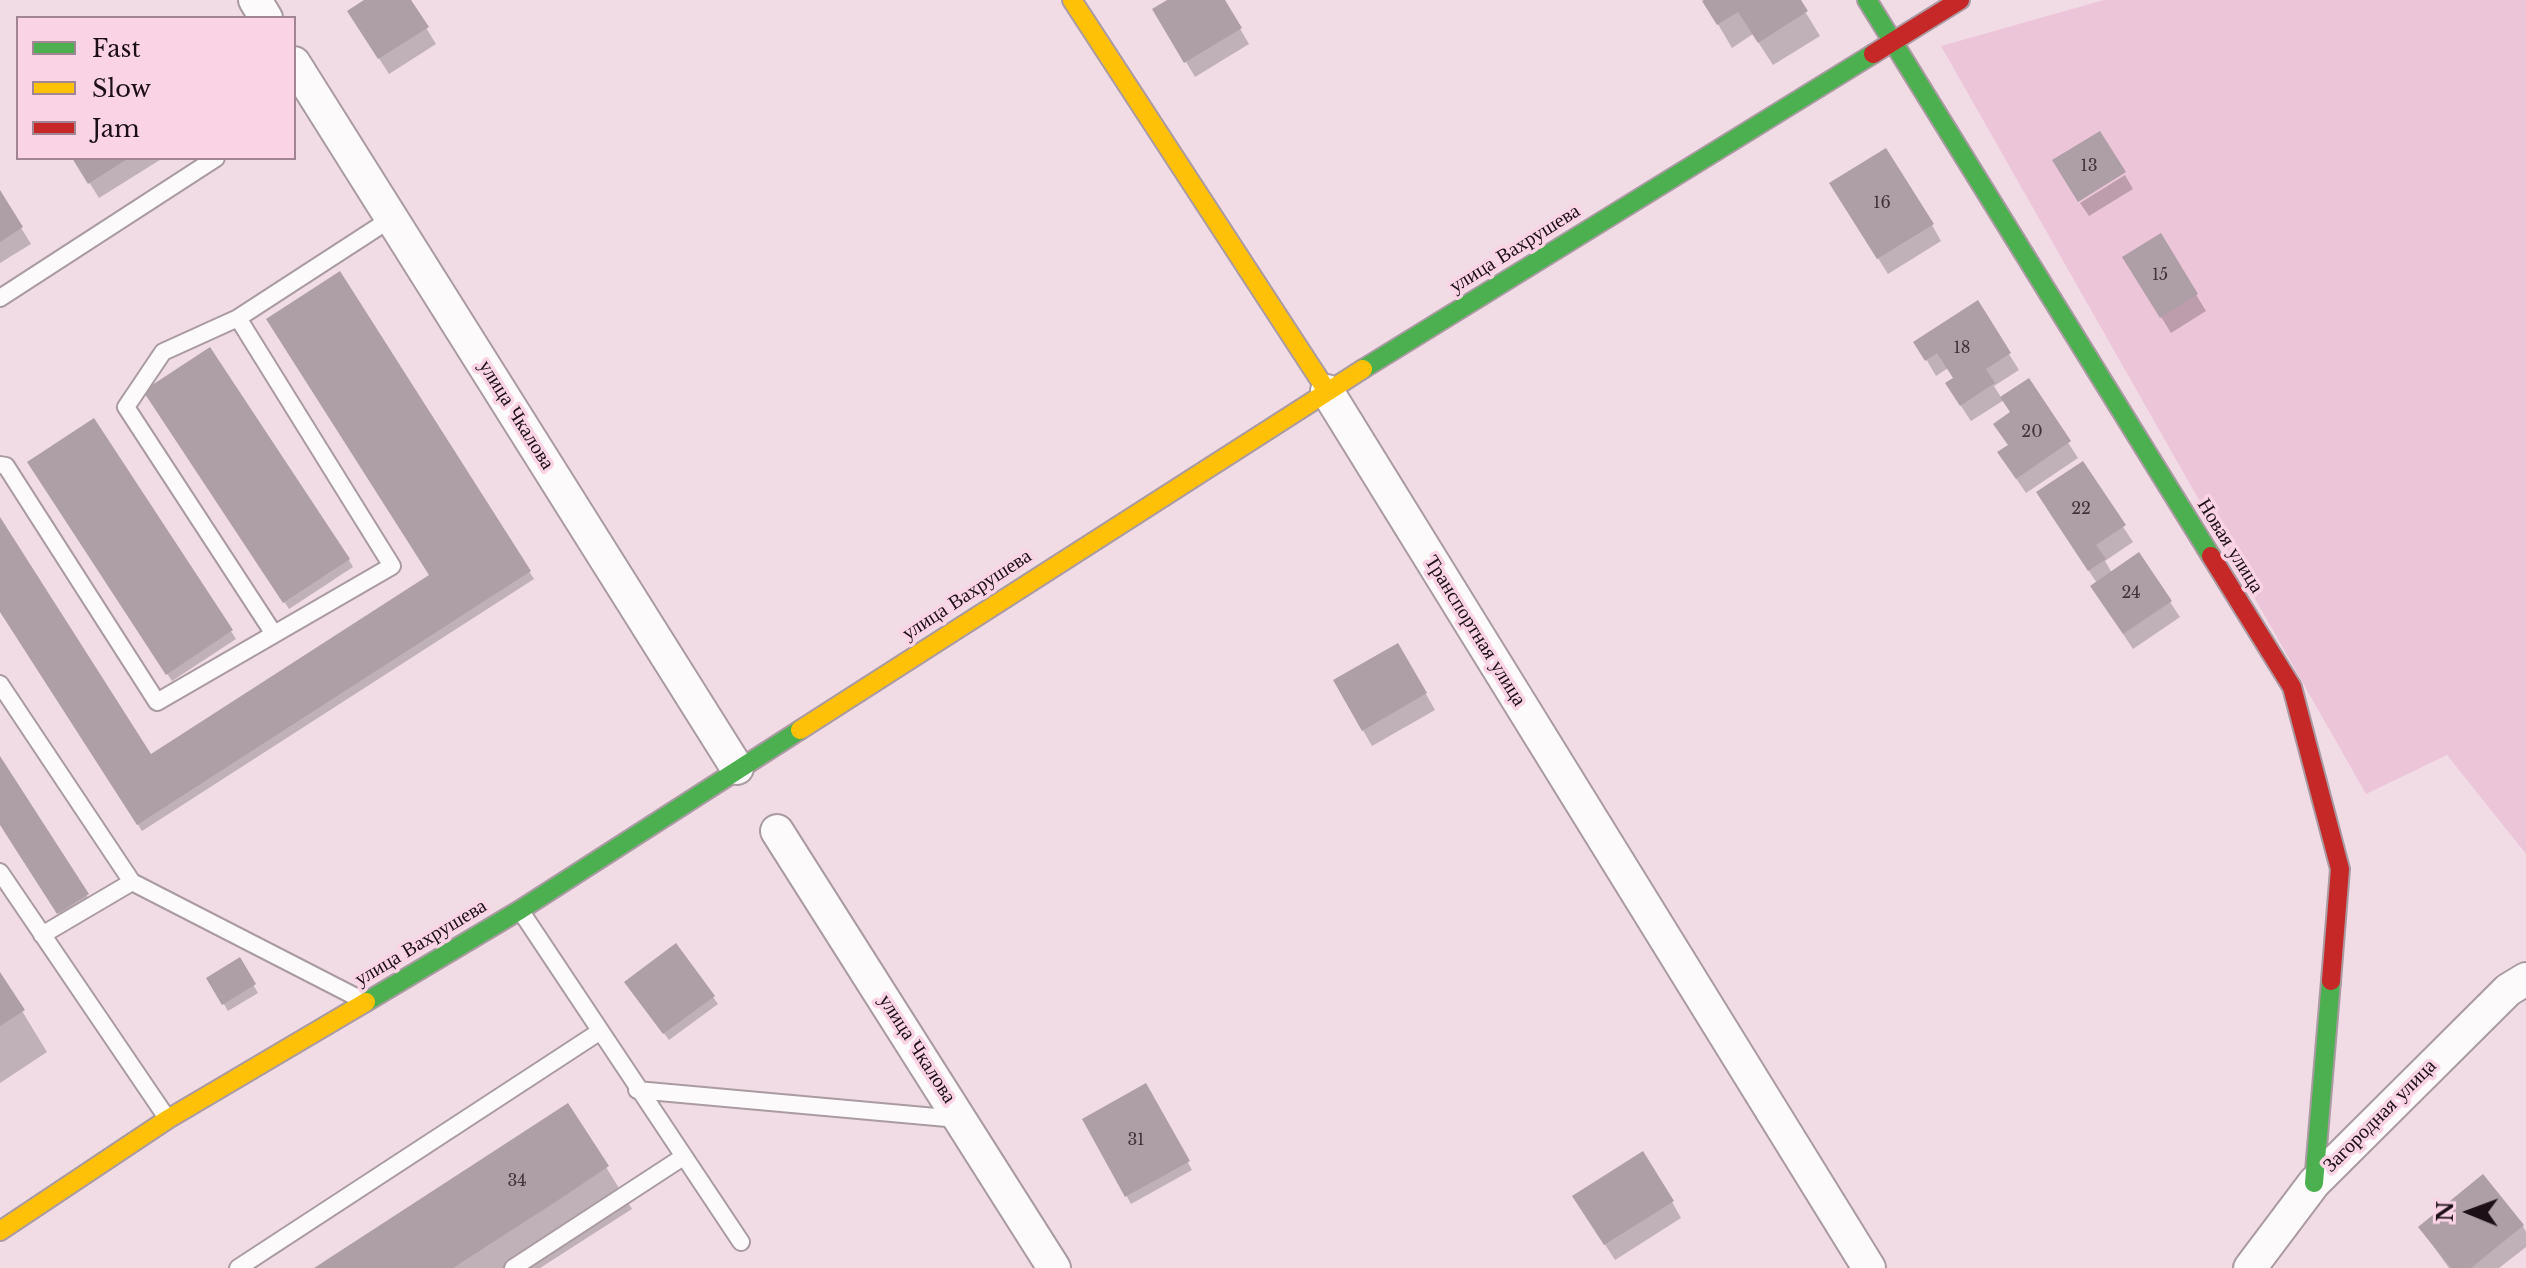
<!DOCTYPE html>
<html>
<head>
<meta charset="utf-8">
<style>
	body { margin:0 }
	#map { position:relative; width:2526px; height:1268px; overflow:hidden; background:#f1dce6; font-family:"Libre Baskerville",serif }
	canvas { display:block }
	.legend { position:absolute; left:16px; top:16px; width:280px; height:144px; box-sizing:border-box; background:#fad3e5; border:2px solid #a18592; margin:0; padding:10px 14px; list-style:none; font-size:24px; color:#1c0f15 }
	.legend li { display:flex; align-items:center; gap:16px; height:40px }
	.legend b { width:40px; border:2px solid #a18592 }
	.north { position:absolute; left:2430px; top:1172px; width:80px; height:80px; -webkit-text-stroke:6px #fad3e5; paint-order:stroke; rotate:271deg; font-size:22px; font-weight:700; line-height:32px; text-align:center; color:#1c0f15 }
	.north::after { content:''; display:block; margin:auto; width:28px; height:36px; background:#1c0f15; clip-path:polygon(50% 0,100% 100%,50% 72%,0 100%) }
</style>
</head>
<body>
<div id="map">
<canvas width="2526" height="1268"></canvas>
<ul class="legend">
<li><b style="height:10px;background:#4caf50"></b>Fast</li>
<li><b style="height:10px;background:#ffc107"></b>Slow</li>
<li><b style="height:10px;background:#c62828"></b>Jam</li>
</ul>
<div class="north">N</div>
</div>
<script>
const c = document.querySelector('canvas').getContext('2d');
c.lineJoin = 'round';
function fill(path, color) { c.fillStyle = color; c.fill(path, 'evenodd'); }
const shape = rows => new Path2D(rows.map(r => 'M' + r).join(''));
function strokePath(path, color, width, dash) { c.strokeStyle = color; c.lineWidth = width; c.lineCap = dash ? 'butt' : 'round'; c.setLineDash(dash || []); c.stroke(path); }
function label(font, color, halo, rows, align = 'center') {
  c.font = font + ' "Libre Baskerville",serif'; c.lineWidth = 7; c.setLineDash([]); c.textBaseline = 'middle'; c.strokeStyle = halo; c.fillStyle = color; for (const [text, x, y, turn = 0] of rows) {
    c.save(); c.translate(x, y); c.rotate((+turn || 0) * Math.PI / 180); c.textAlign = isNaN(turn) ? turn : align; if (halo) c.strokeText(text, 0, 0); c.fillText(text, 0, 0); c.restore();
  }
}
fill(shape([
	[2104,0,2526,0,2526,854,2447,755,2366,794,1941,46]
]), '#edc5d8');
fill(shape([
	[368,0,409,0,436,44,389,74,359,27],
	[1171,0,1223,0,1249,44,1195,77,1155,10],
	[1708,0,1798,0,1820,36,1773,65,1753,34,1732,48,1705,2],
	[74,158,163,158,99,198],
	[2125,175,2133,189,2089,216,2080,203],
	[0,194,31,244,0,263],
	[1841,199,1932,225,1941,241,1888,274],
	[2160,236,2206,311,2171,333,2134,273],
	[339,274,534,579,142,831,0,609,0,521,150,756,432,576],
	[1977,303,2019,370,1994,386,2002,399,2028,381,2078,458,2026,493,2009,468,2012,413,2004,400,1971,421,1957,400,1955,380,1948,368,1936,376,1916,342],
	[150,399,349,560,353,567,289,609],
	[93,421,236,639,172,681,33,470],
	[2082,464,2133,542,2105,561,2112,573,2170,602,2180,617,2133,649,2102,602,2097,583,2047,509],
	[1398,645,1435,710,1372,746,1335,681],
	[0,760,91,902,63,920,0,822],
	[239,960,258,993,228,1011,209,979],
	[0,975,47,1052,0,1083],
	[631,989,713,997,718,1004,669,1040],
	[1146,1086,1192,1170,1131,1204,1085,1120],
	[568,1106,632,1209,540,1268,318,1268],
	[2483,1177,2523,1226,2526,1232,2526,1247,2499,1268,2449,1268,2420,1228],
	[1672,1202,1681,1218,1615,1260,1584,1212]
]), '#0003');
fill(shape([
	[364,0,411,0,429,27,378,59,347,11],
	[1167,0,1225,0,1242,28,1184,63,1152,9],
	[1704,0,1801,0,1808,11,1758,43,1738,12,1717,25,1702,1],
	[2100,131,2126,172,2078,202,2052,160],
	[1886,148,1934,224,1877,259,1829,183],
	[72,158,129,158,88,184],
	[0,190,23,227,0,242],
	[2161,233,2198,294,2160,318,2122,257],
	[340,271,531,571,137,825,0,612,0,517,151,754,429,575,266,319],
	[1978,300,2011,353,1986,369,1995,383,1960,406,1945,383,1953,378,1937,353,1925,361,1913,342],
	[210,347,350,559,283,603,143,391],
	[2029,378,2071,441,2016,479,1997,452,2008,445,1993,424,2010,412,2000,397],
	[94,418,233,630,166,675,27,462],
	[2083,461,2126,525,2096,545,2106,559,2088,571,2036,492],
	[2139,552,2172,601,2123,634,2090,586],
	[1398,643,1427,693,1362,731,1333,680],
	[0,756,89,894,57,914,0,825],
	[676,943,715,996,663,1034,624,982],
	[240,957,256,984,222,1005,206,978],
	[0,972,25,1010,0,1026],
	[1146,1083,1190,1161,1125,1197,1082,1119],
	[568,1103,609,1166,563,1197,453,1268,314,1268],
	[1643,1151,1674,1201,1604,1245,1572,1196],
	[2483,1174,2524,1225,2471,1268,2451,1268,2418,1227]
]), '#ae9ea6');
const lane = shape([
	[0,298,216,158],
	[0,465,6,466,157,702,392,566,238,318],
	[274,634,126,407,163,352,238,318,392,218],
	[0,684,132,882,360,999],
	[0,872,167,1118],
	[520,910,741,1242],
	[42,935,132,882],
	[637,1090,958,1119],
	[238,1268,599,1032],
	[513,1268,683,1157]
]);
const street = shape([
	[255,0,266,18],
	[294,63,737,768],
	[1327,391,1869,1268],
	[777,831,1054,1268],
	[2250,1268,2314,1183,2508,990,2526,979]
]);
const fast = shape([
	[1867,0,2211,556],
	[1363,369,1873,54],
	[366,1002,520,910,800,730],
	[2314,1183,2331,981]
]);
const slow = shape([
	[1072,0,1327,391],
	[800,730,1363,369],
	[0,1231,168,1119,366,1002]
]);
const jam = shape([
	[1873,54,1960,0],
	[2211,556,2292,687,2340,869,2331,981]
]);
strokePath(lane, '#aa9aa1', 20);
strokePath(street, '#aa9aa1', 36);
strokePath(fast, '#aa9aa1', 22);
strokePath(slow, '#aa9aa1', 22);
strokePath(jam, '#aa9aa1', 22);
strokePath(lane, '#fdfafb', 16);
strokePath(street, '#fdfafb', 32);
strokePath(fast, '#4caf50', 18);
strokePath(slow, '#ffc107', 18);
strokePath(jam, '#c62828', 18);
label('16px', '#403339', null, [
	["13",2089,166],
	["16",1882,203],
	["15",2160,275],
	["18",1962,348],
	["20",2032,432],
	["22",2081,509],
	["24",2131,593],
	["31",1136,1140],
	["34",517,1181]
]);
label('20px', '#1c0f15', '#fad3e5', [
	["улица Вахрушева",1515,249,-32],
	["улица Чкалова",516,415,58],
	["Новая улица",2230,546,58],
	["улица Вахрушева",967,595,-33],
	["Транспортная улица",1475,631,58],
	["улица Вахрушева",421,943,-31],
	["улица Чкалова",917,1049,57],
	["Загородная улица",2380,1116,-45]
]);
</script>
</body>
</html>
